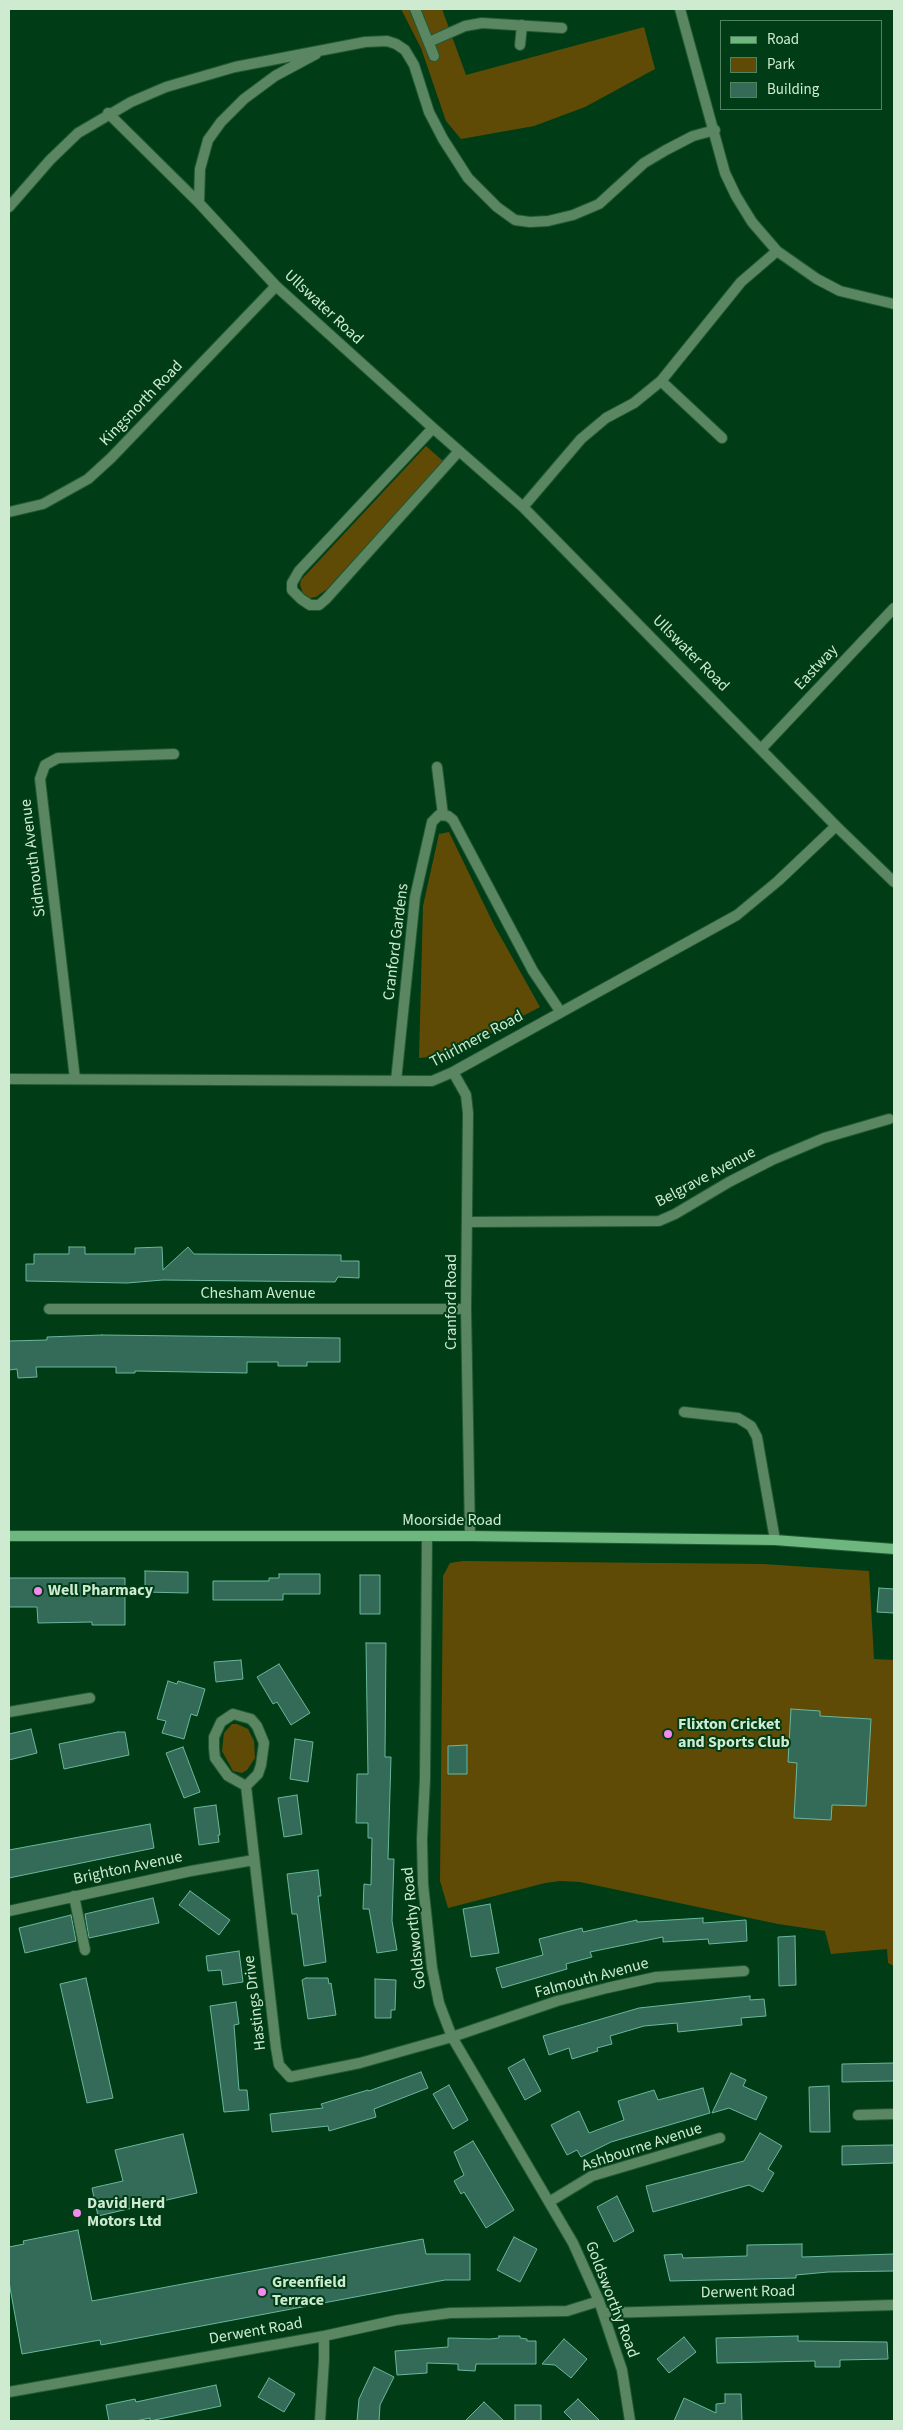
<!DOCTYPE html>
<html>
<head>
<meta charset="utf-8">
<style>
	body { margin:0 }
	#map { position:relative; width:903px; height:2430px; overflow:hidden; background:#003d16; font-family:"Source Sans 3",sans-serif }
	canvas { display:block }
	.frame { position:absolute; inset:0; border:10px solid #ceebd2; pointer-events:none }
	.legend { position:absolute; left:720px; top:20px; width:162px; height:90px; box-sizing:border-box; background:#003d16; border:1px solid #528361; margin:0; padding:6px 9px; list-style:none; font-size:15px; color:#ceebd2 }
	.legend li { display:flex; align-items:center; gap:10px; height:25px }
	.legend b { width:25px; border:1px solid #528361 }
</style>
</head>
<body>
<div id="map">
<canvas width="903" height="2430"></canvas>
<div class="frame"></div>
<ul class="legend">
<li><b style="height:6px;background:#6db67d"></b>Road</li>
<li><b style="height:14px;background:#604b06"></b>Park</li>
<li><b style="height:14px;background:#336a58"></b>Building</li>
</ul>
</div>
<script>
const c = document.querySelector('canvas').getContext('2d');
c.lineJoin = 'round';
function fill(path, color) { c.fillStyle = color; c.fill(path, 'evenodd'); }
const shape = rows => new Path2D(rows.map(r => 'M' + r).join(''));
function strokePath(path, color, width, dash) { c.strokeStyle = color; c.lineWidth = width; c.lineCap = dash ? 'butt' : 'round'; c.setLineDash(dash || []); c.stroke(path); }
function label(font, color, halo, rows, align = 'center') {
  c.font = font + ' "Source Sans 3",sans-serif'; c.lineWidth = 4; c.setLineDash([]); c.textBaseline = 'middle'; c.strokeStyle = halo; c.fillStyle = color; for (const [text, x, y, turn = 0] of rows) {
    c.save(); c.translate(x, y); c.rotate((+turn || 0) * Math.PI / 180); c.textAlign = isNaN(turn) ? turn : align; if (halo) c.strokeText(text, 0, 0); c.fillText(text, 0, 0); c.restore();
  }
}
fill(shape([
	[401,9,442,9,466,75,644,27,655,69,585,107,534,126,461,139,446,121,421,48],
	[426,446,443,461,327,589,316,597,310,598,303,593,300,585,301,580],
	[449,832,494,925,540,1007,460,1049,441,1056,419,1058,423,906,439,834],
	[463,1561,763,1564,869,1571,874,1659,894,1660,894,1966,888,1963,887,1949,831,1954,825,1931,778,1924,580,1882,560,1881,545,1883,448,1908,440,1881,443,1576,450,1563],
	[232,1724,237,1724,248,1729,254,1741,255,1758,247,1770,242,1773,233,1771,222,1751,224,1733]
]), '#604b06');
const building = shape([
	[69,1247,85,1247,85,1254,135,1254,135,1248,162,1247,163,1270,188,1247,194,1254,341,1255,341,1261,359,1261,359,1278,338,1277,335,1282,163,1280,127,1283,26,1281,26,1264,34,1264,34,1254,69,1254,69,1247],
	[102,1335,340,1338,340,1362,307,1362,307,1366,278,1366,278,1362,247,1362,247,1373,135,1371,135,1373,116,1373,116,1367,36,1367,37,1377,18,1378,17,1369,9,1370,9,1341,47,1340,47,1337,102,1335],
	[145,1571,188,1572,188,1593,145,1592,145,1571],
	[279,1574,320,1574,320,1594,283,1594,283,1600,213,1600,213,1581,269,1581,269,1578,279,1578,279,1574],
	[360,1575,380,1575,380,1614,360,1614,360,1575],
	[9,1578,125,1578,125,1625,92,1625,92,1622,38,1623,37,1607,9,1607,9,1578],
	[879,1588,894,1589,894,1613,877,1612,879,1588],
	[366,1643,386,1643,385,1757,391,1757,388,1859,394,1859,392,1921,397,1950,377,1953,369,1909,363,1909,364,1884,371,1885,372,1838,368,1838,368,1823,356,1823,357,1774,368,1774,366,1643],
	[241,1660,243,1679,216,1682,214,1662,241,1660],
	[279,1664,310,1713,291,1725,277,1702,273,1704,257,1677,279,1664],
	[168,1681,177,1684,178,1681,205,1689,197,1716,191,1714,184,1739,162,1733,166,1721,157,1719,168,1681],
	[791,1709,820,1711,820,1716,871,1719,866,1806,832,1805,831,1820,794,1818,797,1763,788,1762,791,1709],
	[31,1729,37,1753,9,1760,9,1734,31,1729],
	[118,1732,125,1732,129,1755,64,1769,59,1744,118,1732],
	[295,1739,313,1742,308,1782,290,1779,295,1739],
	[467,1745,467,1774,448,1774,448,1746,467,1745],
	[183,1747,200,1792,184,1798,166,1753,183,1747],
	[297,1795,302,1834,284,1837,278,1798,297,1795],
	[216,1805,220,1835,218,1835,219,1842,199,1845,194,1808,216,1805],
	[150,1824,154,1848,9,1878,9,1850,150,1824],
	[318,1870,321,1896,318,1896,326,1962,304,1966,297,1914,292,1914,287,1874,318,1870],
	[190,1891,230,1920,219,1935,179,1905,190,1891],
	[153,1898,159,1923,89,1938,85,1914,153,1898],
	[490,1904,499,1953,471,1957,463,1909,490,1904],
	[71,1915,76,1941,25,1953,19,1928,71,1915],
	[703,1918,703,1923,746,1920,747,1941,709,1944,708,1939,663,1942,663,1937,590,1952,592,1957,566,1964,567,1969,502,1988,496,1968,543,1955,539,1939,582,1928,583,1932,637,1920,637,1922,703,1918],
	[795,1936,796,1985,779,1986,778,1937,795,1936],
	[239,1951,243,1982,223,1985,221,1970,208,1971,206,1956,239,1951],
	[86,1978,113,2098,87,2103,60,1984,86,1978],
	[306,1978,328,1978,329,1984,331,1983,336,2015,308,2019,302,1980,306,1978],
	[375,1979,396,1980,395,2010,391,2010,391,2018,375,2018,375,1979],
	[750,1996,750,2000,764,1999,766,2016,741,2018,742,2025,678,2032,677,2023,644,2026,610,2036,612,2044,597,2048,598,2051,572,2059,569,2048,549,2055,543,2036,639,2008,750,1996],
	[236,2002,239,2024,234,2025,239,2090,247,2090,249,2110,224,2112,210,2006,236,2002],
	[524,2059,541,2091,525,2100,508,2068,524,2059],
	[894,2063,894,2081,842,2082,842,2064,894,2063],
	[421,2072,428,2088,374,2109,376,2117,329,2131,328,2126,272,2132,270,2114,323,2108,321,2104,368,2090,369,2091,421,2072],
	[731,2073,746,2080,743,2086,767,2097,756,2120,729,2108,712,2113,731,2073],
	[449,2085,468,2120,453,2129,433,2094,449,2085],
	[829,2086,830,2132,810,2132,809,2087,829,2086],
	[703,2088,710,2113,611,2142,581,2157,577,2150,567,2155,551,2125,579,2111,589,2133,624,2120,618,2101,654,2090,658,2100,703,2088],
	[760,2133,782,2146,768,2169,774,2173,763,2192,749,2185,653,2212,646,2186,744,2161,760,2133],
	[183,2134,197,2193,98,2216,92,2188,123,2181,115,2150,183,2134],
	[473,2141,514,2210,486,2228,464,2192,461,2194,454,2181,464,2175,454,2152,473,2141],
	[894,2145,894,2163,842,2165,842,2146,894,2145],
	[617,2196,634,2231,614,2242,597,2207,617,2196],
	[78,2230,92,2301,423,2239,426,2254,470,2254,470,2280,445,2280,101,2345,100,2340,22,2354,9,2282,9,2247,24,2244,23,2241,78,2230],
	[514,2237,537,2249,520,2282,497,2270,514,2237],
	[802,2244,802,2257,894,2254,894,2271,828,2272,796,2275,796,2278,670,2281,664,2255,682,2254,683,2258,747,2256,747,2245,802,2244],
	[499,2336,520,2336,520,2338,527,2339,527,2341,536,2341,536,2364,476,2364,475,2371,458,2370,458,2364,427,2363,427,2373,397,2375,395,2351,448,2347,448,2338,490,2339,499,2338,499,2336],
	[798,2336,798,2341,887,2342,888,2359,840,2360,840,2367,815,2367,815,2361,717,2363,716,2338,798,2336],
	[684,2337,696,2352,669,2373,657,2359,684,2337],
	[564,2339,587,2359,571,2378,555,2365,542,2364,564,2339],
	[374,2367,394,2377,380,2405,379,2421,357,2421,359,2399,374,2367],
	[269,2378,295,2394,284,2412,258,2397,269,2378],
	[216,2385,221,2406,150,2421,150,2418,135,2421,109,2421,106,2405,135,2399,136,2402,216,2385],
	[725,2394,741,2394,742,2421,674,2421,684,2398,716,2413,716,2404,725,2403,725,2394],
	[578,2399,600,2421,573,2421,564,2412,578,2399],
	[484,2402,504,2421,465,2421,484,2402],
	[515,2405,541,2405,541,2421,515,2421,515,2405]
]);
fill(building, '#336a58');
strokePath(building, '#69b89d', 1);
const street = shape([
	[415,9,434,56],
	[680,9,725,173,736,196,752,222,777,251,817,279,840,291,894,304],
	[429,42,465,26,482,23,562,28],
	[520,45,522,25],
	[108,113,199,203,276,286,433,428,523,507,836,826,894,882],
	[199,203,200,169,208,140,221,122,244,99,275,76,316,54],
	[9,207,50,160,78,133,131,102,166,87,235,67,365,42,387,41,396,44,405,50,414,65,429,112,443,139,468,178,497,207,515,220,530,222,548,221,573,215,599,204,644,163,666,150,693,136,715,130],
	[661,381,722,438],
	[433,428,299,571,292,583,292,590,301,599,310,605,319,605,326,599,459,451],
	[523,507,581,439,606,418,634,403,661,381,741,282,777,251],
	[9,512,43,504,88,479,111,458,276,286],
	[762,748,894,608],
	[437,767,443,815],
	[453,1072,466,1095,468,1113,466,1309,470,1536],
	[9,1079,432,1081,453,1072,737,915,778,881,836,826],
	[75,1079,40,779,45,765,58,758,174,754],
	[396,1081,415,897,432,822,439,815,448,816,453,820,533,971,560,1011],
	[468,1222,659,1221,675,1214,729,1182,772,1160,824,1138,889,1119],
	[49,1309,466,1309],
	[684,1412,738,1418,751,1426,757,1437,775,1540],
	[427,1536,425,1779,422,1839,423,1884,432,1968,439,2003,452,2037,573,2243,599,2301,622,2370,630,2421],
	[9,1712,90,1698],
	[233,1714,251,1719,257,1726,264,1743,261,1765,258,1774,246,1786,228,1776,215,1758,214,1748,214,1737,221,1722,233,1714],
	[246,1786,276,2048,279,2065,290,2077,360,2063,452,2037,557,2001,607,1988,656,1977,744,1971],
	[74,1896,85,1950],
	[9,1911,191,1871,254,1860],
	[858,2115,894,2114],
	[549,2202,592,2176,720,2138],
	[603,2313,894,2305],
	[9,2392,324,2336,397,2320,450,2313,567,2311,599,2301],
	[320,2421,324,2360,324,2336]
]);
const secondary = shape([
	[9,1536,470,1536,775,1540,894,1549]
]);
strokePath(street, '#215934', 12);
strokePath(secondary, '#215934', 12);
strokePath(street, '#5a8662', 10);
strokePath(secondary, '#6db67d', 10);
for (const [x, y, r, color] of [
	[38,1591,5,"#f689ee"],
	[668,1734,5,"#f689ee"],
	[77,2213,5,"#f689ee"],
	[262,2292,5,"#f689ee"]
]) { const dot = new Path2D(); dot.arc(x, y, r, 0, 2 * Math.PI); c.fillStyle = color; c.fill(dot); strokePath(dot, '#003d16', 2); }
label('16px', '#ceebd2', '#003d16', [
	["Ullswater Road",323,308,43],
	["Kingsnorth Road",142,404,-46],
	["Ullswater Road",690,654,45],
	["Eastway",817,668,-47],
	["Sidmouth Avenue",34,858,-97],
	["Cranford Gardens",397,942,-83],
	["Thirlmere Road",477,1040,-28],
	["Belgrave Avenue",706,1178,-28],
	["Chesham Avenue",258,1294],
	["Cranford Road",452,1302,-90],
	["Moorside Road",452,1521],
	["Brighton Avenue",128,1869,-12],
	["Goldsworthy Road",415,1928,-96],
	["Falmouth Avenue",592,1979,-15],
	["Hastings Drive",256,2003,-97],
	["Ashbourne Avenue",642,2148,-18],
	["Derwent Road",748,2293,-1],
	["Goldsworthy Road",611,2300,69],
	["Derwent Road",256,2332,-10]
]);
label('bold 16px', '#ceebd2', '#003d16', [
	["Well Pharmacy",48,1591],
	["Flixton Cricket",678,1725],
	["and Sports Club",678,1743],
	["David Herd",87,2204],
	["Motors Ltd",87,2222],
	["Greenfield",272,2283],
	["Terrace",272,2301]
], 'left');
</script>
</body>
</html>
